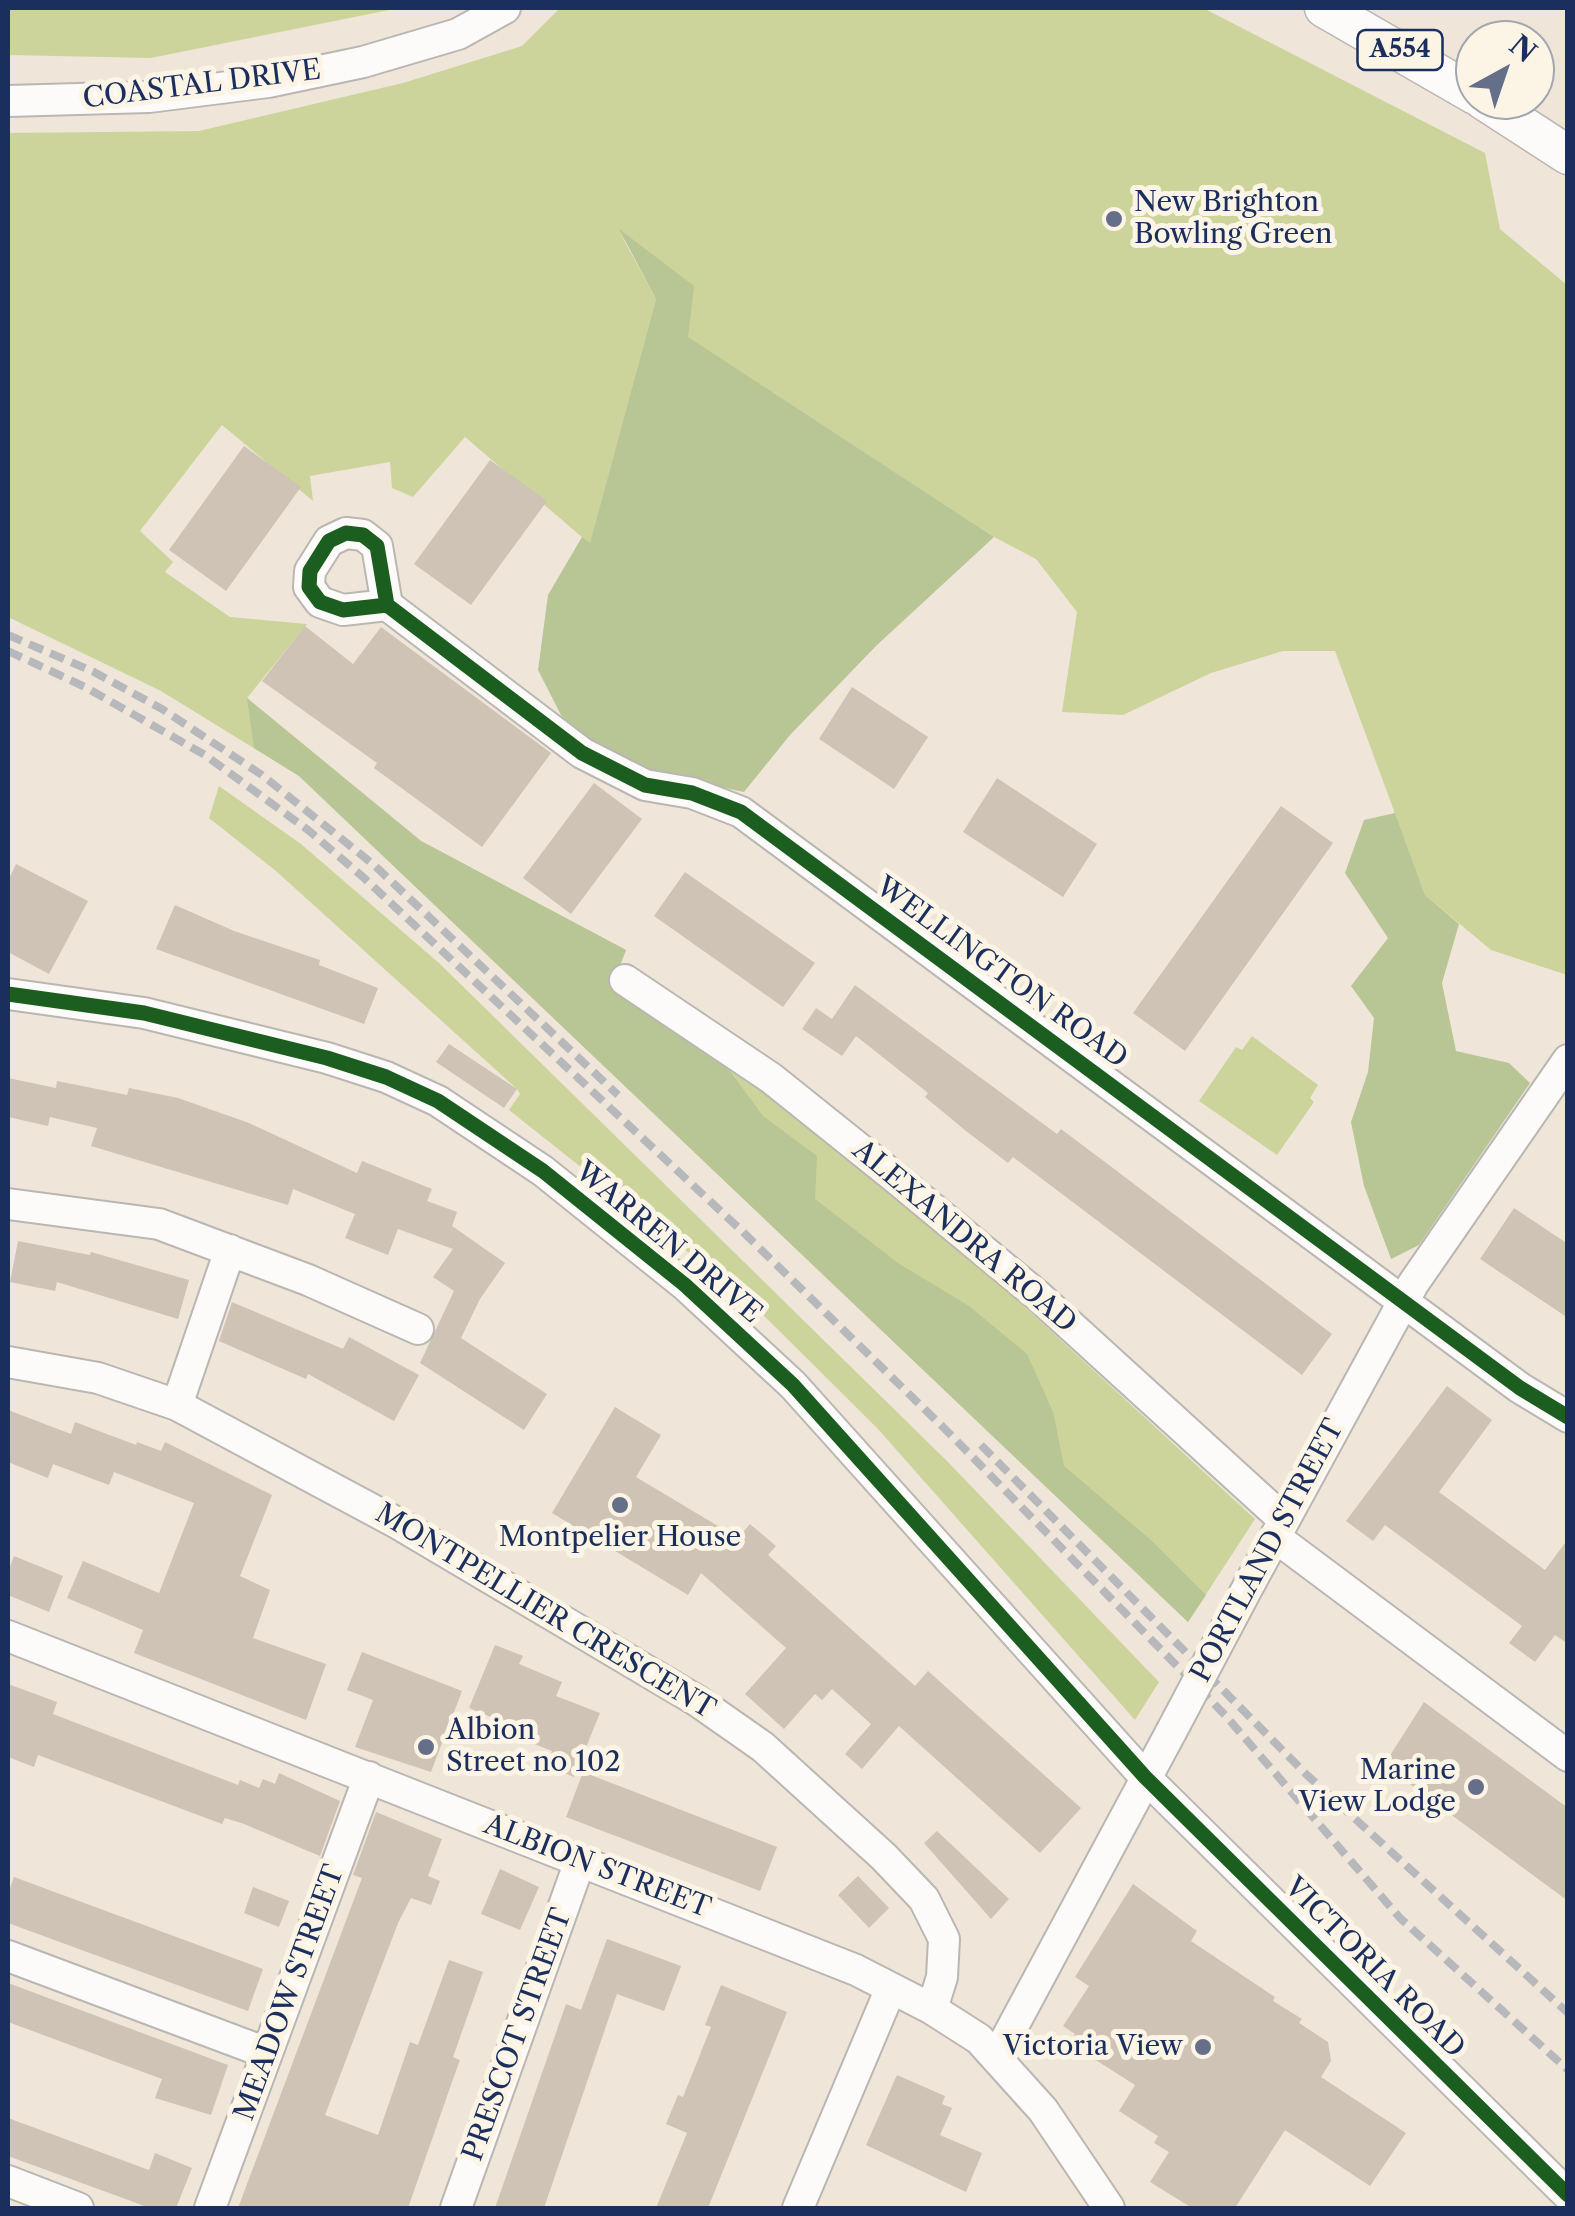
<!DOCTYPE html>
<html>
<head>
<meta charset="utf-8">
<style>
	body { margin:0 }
	#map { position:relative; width:1575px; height:2216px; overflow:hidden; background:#efe6d9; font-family:"Libre Caslon Text",serif }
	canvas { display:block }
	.frame { position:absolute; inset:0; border:10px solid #1b2f5e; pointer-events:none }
	.north { position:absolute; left:1455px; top:20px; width:100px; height:100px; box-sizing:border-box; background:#fcf5e5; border:2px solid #a2a6af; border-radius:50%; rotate:40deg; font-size:28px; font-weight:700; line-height:40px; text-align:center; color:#1b2f5e }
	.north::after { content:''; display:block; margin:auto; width:35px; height:45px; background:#656f89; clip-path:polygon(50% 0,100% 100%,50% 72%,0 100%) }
</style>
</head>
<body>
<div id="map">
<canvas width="1575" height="2216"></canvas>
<div class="frame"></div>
<div class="north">N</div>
</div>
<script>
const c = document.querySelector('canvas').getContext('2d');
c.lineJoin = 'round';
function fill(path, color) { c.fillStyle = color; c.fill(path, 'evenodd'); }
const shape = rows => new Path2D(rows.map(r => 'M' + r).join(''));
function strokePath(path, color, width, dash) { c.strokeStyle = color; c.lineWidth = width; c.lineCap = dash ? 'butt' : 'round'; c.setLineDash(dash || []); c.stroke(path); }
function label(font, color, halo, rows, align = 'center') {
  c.font = font + ' "Libre Caslon Text",serif'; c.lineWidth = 10; c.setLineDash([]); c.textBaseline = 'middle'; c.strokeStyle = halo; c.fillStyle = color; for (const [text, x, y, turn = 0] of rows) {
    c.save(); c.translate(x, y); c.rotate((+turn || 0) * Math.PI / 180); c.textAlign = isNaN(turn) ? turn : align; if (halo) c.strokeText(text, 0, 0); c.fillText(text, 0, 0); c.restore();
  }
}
fill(shape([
	[8,8,399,8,151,58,8,55],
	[560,8,1203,8,1485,153,1500,229,1567,285,1567,975,1491,950,1425,895,1335,651,1283,651,1211,673,1123,715,1062,712,1077,612,1036,559,994,537,687,337,620,233,656,299,590,544,465,437,413,497,392,488,390,462,310,476,313,501,222,425,140,531,173,562,165,572,230,617,307,624,247,698,421,841,626,950,613,983,716,1051,1015,1298,1255,1519,1188,1622,299,776,161,691,8,617,8,133,199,131,403,83,522,46],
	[219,786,301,844,439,963,948,1462,1159,1682,1135,1720,878,1429,747,1299,509,1110,520,1094,517,1089,276,871,209,818],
	[1252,1036,1318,1085,1310,1098,1314,1102,1277,1155,1199,1101,1236,1047,1242,1050]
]), '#ccd49c');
fill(shape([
	[619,229,694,286,688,337,994,537,877,645,790,735,744,792,664,775,610,757,564,721,538,670,548,595,582,537,590,543,656,299],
	[247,698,421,841,626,950,613,983,715,1051,763,1116,817,1156,815,1199,898,1263,969,1306,1027,1354,1053,1412,1064,1466,1152,1541,1206,1595,1188,1622,299,776,254,748],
	[1395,813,1425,895,1459,924,1442,983,1456,1051,1509,1063,1530,1083,1419,1245,1391,1259,1364,1186,1351,1122,1368,1072,1374,1018,1351,986,1388,938,1345,873,1364,820]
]), '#b8c595');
fill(shape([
	[244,446,301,487,226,591,169,550],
	[490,460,547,501,471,605,414,564],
	[305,626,353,664,381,627,551,753,482,847,374,768,377,763,262,681],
	[852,687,928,737,894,789,819,739],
	[997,778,1097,844,1063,897,963,832],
	[594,783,642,819,571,914,523,878],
	[1281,806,1333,843,1185,1051,1133,1013],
	[16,864,88,901,49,974,8,952,8,881],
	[685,872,815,963,783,1007,654,916],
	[175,905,234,931,320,960,319,965,378,988,364,1024,156,949],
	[855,985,1057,1134,1061,1129,1109,1165,1332,1334,1302,1375,1013,1157,1008,1163,966,1131,925,1097,928,1093,856,1036,842,1056,802,1029,816,1008,832,1019],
	[449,1044,517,1089,504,1108,436,1062],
	[8,1078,56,1088,57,1081,127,1095,129,1088,178,1098,249,1123,357,1173,362,1161,432,1189,427,1201,457,1212,452,1226,505,1263,480,1299,461,1338,547,1394,524,1430,420,1363,454,1291,433,1277,453,1249,398,1229,388,1255,345,1238,355,1214,293,1189,288,1205,91,1146,97,1128,50,1117,48,1126,8,1117],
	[1514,1208,1568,1244,1568,1318,1480,1259],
	[18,1241,90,1255,91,1252,189,1280,178,1319,57,1282,55,1291,10,1282],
	[232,1302,343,1349,349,1337,419,1375,394,1421,308,1374,306,1379,219,1341],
	[1447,1386,1492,1420,1439,1492,1545,1570,1568,1539,1568,1644,1555,1635,1535,1662,1509,1643,1522,1626,1385,1525,1373,1541,1346,1521],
	[615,1407,661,1435,636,1477,738,1538,750,1524,776,1546,768,1555,915,1686,928,1671,1081,1808,1040,1853,899,1726,862,1769,845,1754,871,1724,832,1689,822,1700,815,1694,784,1729,745,1694,786,1648,701,1573,688,1595,552,1513],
	[8,1410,71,1434,75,1422,136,1445,137,1442,161,1451,165,1442,272,1495,240,1576,270,1590,253,1638,326,1664,306,1720,134,1653,143,1630,67,1598,83,1561,159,1593,194,1503,114,1472,109,1485,53,1464,48,1478,8,1462],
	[14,1556,63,1576,49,1612,8,1595,8,1572],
	[495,1645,523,1656,519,1664,562,1682,556,1696,600,1713,574,1777,546,1766,552,1751,507,1733,510,1725,469,1708],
	[362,1652,462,1691,431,1772,355,1747,373,1700,347,1690],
	[8,1684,57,1702,53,1714,238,1785,240,1780,259,1788,263,1779,275,1784,279,1773,340,1801,320,1856,244,1824,225,1818,222,1824,38,1755,34,1767,8,1757],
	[1424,1702,1568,1808,1568,1901,1384,1765],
	[583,1772,777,1847,760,1891,566,1817],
	[376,1812,442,1839,428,1876,440,1881,431,1905,411,1898,398,1923,325,2115,378,2135,410,2042,418,2045,449,1960,483,1972,453,2057,460,2060,452,2082,408,2208,238,2208,362,1878,353,1875],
	[937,1831,1009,1899,991,1919,924,1843],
	[500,1869,539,1887,520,1930,481,1914],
	[858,1876,889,1908,869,1928,838,1895],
	[14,1877,263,1969,248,2011,8,1923,8,1894],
	[1133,1884,1197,1931,1191,1941,1275,1997,1273,2001,1302,2019,1299,2023,1328,2042,1331,2061,1321,2077,1406,2133,1370,2186,1285,2130,1235,2208,1192,2208,1150,2182,1169,2152,1154,2143,1158,2136,1119,2111,1135,2085,1069,2043,1075,2034,1063,2026,1089,1986,1075,1977],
	[253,1887,289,1901,279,1927,244,1913],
	[607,1939,681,1966,664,2011,617,1994,544,2208,495,2208,566,2004,581,2010],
	[8,1983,228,2065,211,2115,155,2098,162,2079,8,2022],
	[721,1985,787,2012,708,2208,656,2208,687,2133,666,2124,678,2095,683,2097,711,2027,705,2025],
	[897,2075,945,2096,942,2104,952,2108,940,2135,982,2153,966,2192,866,2145],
	[8,2118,149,2170,155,2153,192,2168,176,2208,150,2208,8,2156]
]), '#cec3b4');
const minor = shape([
	[8,101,149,97,268,82,363,62,458,34,505,8],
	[387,605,377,546,363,535,346,533,329,541,310,571,309,587,320,602,343,610,387,605,582,753,645,785,692,793,741,812,1520,1388,1568,1417],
	[625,980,771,1078,892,1175,1037,1295,1284,1520],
	[8,994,144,1013,327,1058,386,1077,438,1101,543,1171,685,1285,793,1385,1145,1777,1568,2195],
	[8,1204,159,1224,308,1280,418,1329],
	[8,1362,98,1378,177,1405,399,1524,696,1700,763,1747,884,1857,924,1899,944,1939,942,1977,932,2009],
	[177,1405,230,1250],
	[1275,1537,1568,1756],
	[1250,1583,1413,1284,1568,1060],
	[8,1636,856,1970,932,2009,979,2039,1043,2110,1109,2208],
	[8,1956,267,2053],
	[996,2058,1171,1732],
	[8,2181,78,2208],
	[210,2208,369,1777],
	[456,2208,580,1861],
	[798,2208,891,1988]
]);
const major = shape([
	[1324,8,1475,95],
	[1483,100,1568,155]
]);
strokePath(minor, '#bab6b2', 34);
strokePath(major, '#bab6b2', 41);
strokePath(minor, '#fdfbf9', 30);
strokePath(major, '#fdfbf9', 38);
strokePath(shape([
	[8,635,94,672,162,709,262,775,374,865,618,1095],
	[8,651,85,687,205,755,308,830,363,877,743,1232,950,1434,1225,1715,1400,1918,1568,2070],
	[981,1445,1307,1775,1568,2013]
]), '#b7b8bb', 8, [15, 8]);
const minorBridge = shape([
	[1171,1732,1250,1583]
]);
strokePath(minorBridge, '#bab6b2', 34, []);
strokePath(minorBridge, '#fdfbf9', 30);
strokePath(shape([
	[387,605,377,546,363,535,346,533,329,541,310,571,309,587,320,602,343,610,387,605,582,753,645,785,692,793,741,812,1520,1388,1568,1417],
	[8,994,144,1013,327,1058,386,1077,438,1101,543,1171,685,1285,793,1385,1145,1777,1568,2195]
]), '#1b5e20', 15);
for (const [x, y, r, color] of [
	[1114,219,10,"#656f89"],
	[620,1505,10,"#656f89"],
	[426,1747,10,"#656f89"],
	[1476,1787,10,"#656f89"],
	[1203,2047,10,"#656f89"]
]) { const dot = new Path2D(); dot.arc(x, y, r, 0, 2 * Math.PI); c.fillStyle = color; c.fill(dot); strokePath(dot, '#fcf5e5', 4); }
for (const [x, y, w] of [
	[1400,50,85]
]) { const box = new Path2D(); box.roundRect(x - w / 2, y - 20, w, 40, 8); c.fillStyle = '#fcf5e5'; c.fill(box); strokePath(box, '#1b2f5e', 2.5); }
label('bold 25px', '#1b2f5e', null, [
	["A554",1400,50]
]);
label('28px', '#1b2f5e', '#fcf5e5', [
	["COASTAL DRIVE",202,85,-7],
	["WELLINGTON ROAD",1001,973,36],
	["ALEXANDRA ROAD",964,1237,40],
	["WARREN DRIVE",668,1243,40],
	["PORTLAND STREET",1268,1551,-62],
	["MONTPELLIER CRESCENT",545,1612,31],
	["ALBION STREET",597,1867,21],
	["VICTORIA ROAD",1374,1968,45],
	["MEADOW STREET",290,1993,-70],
	["PRESCOT STREET",518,2035,-70]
]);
label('28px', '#1b2f5e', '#fcf5e5', [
	["New Brighton",1134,203],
	["Bowling Green",1134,235],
	["Montpelier House",620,1538,"center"],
	["Albion",446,1731],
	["Street no 102",446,1763],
	["Marine",1456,1771,"right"],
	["View Lodge",1456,1803,"right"],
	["Victoria View",1183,2047,"right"]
], 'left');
</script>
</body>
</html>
